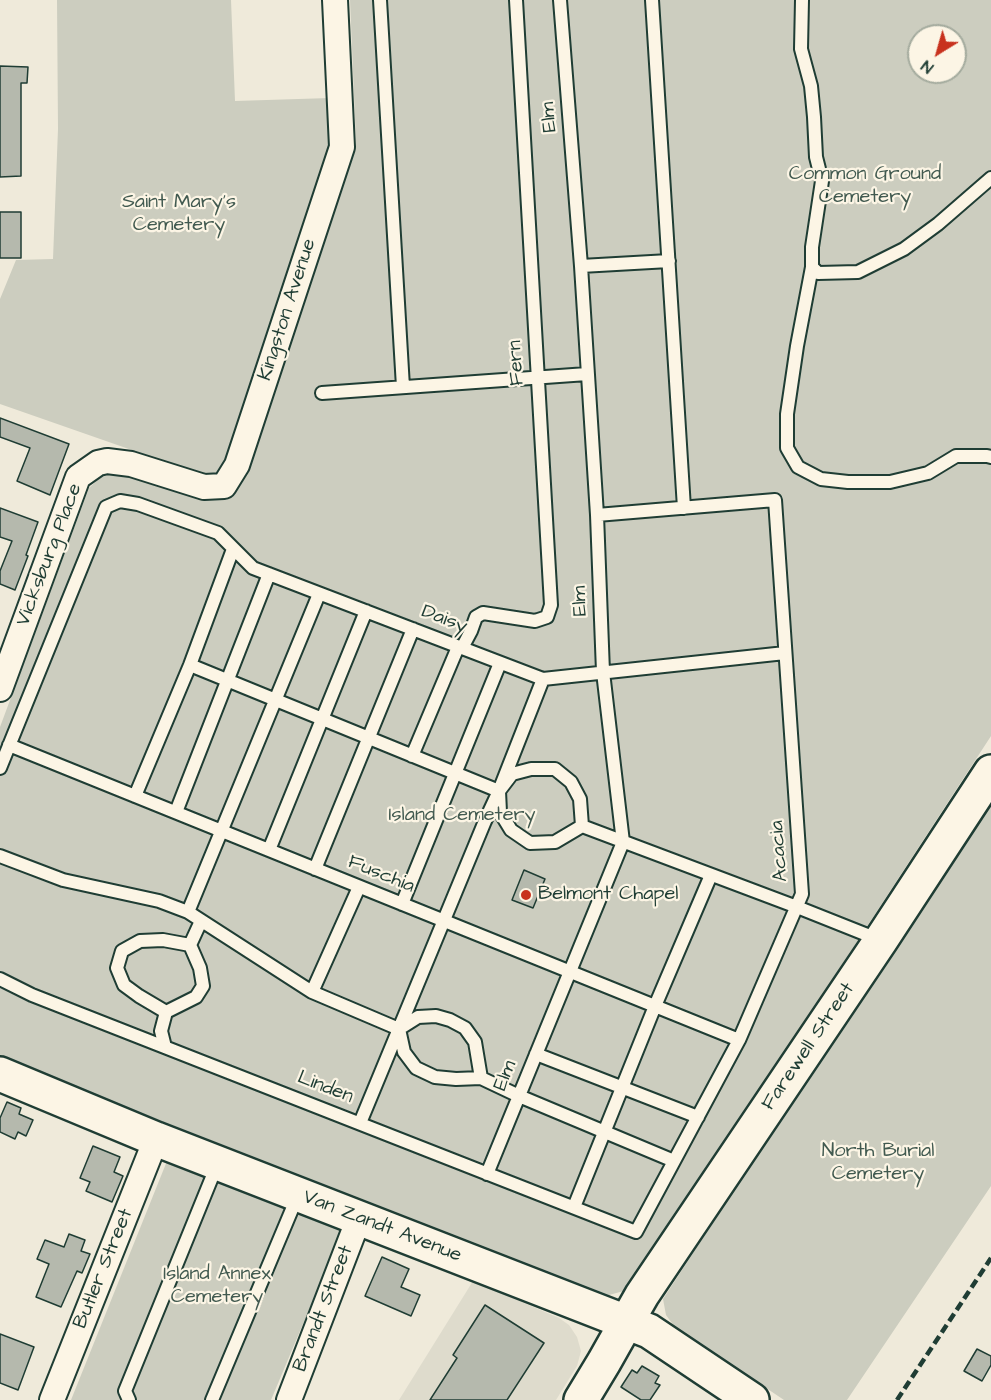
<!DOCTYPE html>
<html>
<head>
<meta charset="utf-8">
<style>
	body { margin:0 }
	#map { position:relative; width:991px; height:1400px; overflow:hidden; background:#efeada; font-family:"Architects Daughter",sans-serif }
	canvas { display:block }
	.north { position:absolute; left:907px; top:24px; width:60px; height:60px; box-sizing:border-box; background:#fcf5e5; border:2px solid #a4ab9e; border-radius:50%; rotate:217deg; font-size:16px; font-weight:700; line-height:24px; text-align:center; color:#1f3d34 }
	.north::after { content:''; display:block; margin:auto; width:21px; height:27px; background:#c8321e; clip-path:polygon(50% 0,100% 100%,50% 72%,0 100%) }
</style>
</head>
<body>
<div id="map">
<canvas width="991" height="1400"></canvas>
<div class="north">N</div>
</div>
<script>
const c = document.querySelector('canvas').getContext('2d');
c.lineJoin = 'round';
function fill(path, color) { c.fillStyle = color; c.fill(path, 'evenodd'); }
const shape = rows => new Path2D(rows.map(r => 'M' + r).join(''));
function strokePath(path, color, width, dash) { c.strokeStyle = color; c.lineWidth = width; c.lineCap = dash ? 'butt' : 'round'; c.setLineDash(dash || []); c.stroke(path); }
function label(font, color, halo, rows, align = 'center') {
  c.font = font + ' "Architects Daughter",sans-serif'; c.lineWidth = 4.5; c.setLineDash([]); c.textBaseline = 'middle'; c.strokeStyle = halo; c.fillStyle = color; for (const [text, x, y, turn = 0] of rows) {
    c.save(); c.translate(x, y); c.rotate((+turn || 0) * Math.PI / 180); c.textAlign = isNaN(turn) ? turn : align; if (halo) c.strokeText(text, 0, 0); c.fillText(text, 0, 0); c.restore();
  }
}
fill(shape([
	[473,1281,559,1318,569,1325,577,1337,581,1351,577,1366,556,1400,399,1400]
]), '#dedbcc');
fill(shape([
	[57,0,231,0,235,101,330,98,332,147,229,462,221,473,209,477,0,404,0,299,16,260,53,259,58,129],
	[350,0,991,0,991,736,631,1289,609,1295,0,1058,0,727,89,488,103,475,116,472,211,496,231,497,243,481,356,143],
	[919,36,955,36,955,72,919,72],
	[991,798,991,1186,847,1400,784,1400,674,1326,666,1315,663,1299],
	[167,1161,342,1231,271,1400,71,1400]
]), '#cccdbf');
const building = shape([
	[0,66,28,67,27,83,21,83,21,176,0,177,0,66],
	[0,212,21,212,21,258,0,258,0,212],
	[0,418,69,444,50,495,17,481,30,448,0,437,0,418],
	[0,508,38,522,26,555,28,556,15,590,0,584,0,571,12,541,0,537,0,508],
	[524,870,545,879,533,908,512,900,524,870],
	[7,1102,21,1108,19,1114,33,1120,26,1136,18,1132,15,1139,0,1132,0,1118,7,1102],
	[93,1146,120,1157,114,1172,123,1176,112,1202,86,1191,90,1182,80,1178,93,1146],
	[69,1234,85,1240,81,1251,90,1254,82,1273,77,1271,61,1307,36,1297,49,1264,37,1259,45,1240,64,1247,69,1234],
	[382,1257,409,1269,401,1287,420,1295,411,1316,365,1296,382,1257],
	[485,1305,544,1343,507,1400,430,1400,457,1358,453,1355,485,1305],
	[0,1334,34,1347,18,1390,0,1383,0,1334],
	[977,1349,991,1356,991,1365,982,1381,964,1371,977,1349],
	[642,1366,659,1376,655,1383,660,1385,650,1400,641,1400,621,1387,632,1370,637,1373,642,1366]
]);
fill(building, '#b5b9ad');
strokePath(building, '#1f3d34', 1.5);
const lane = shape([
	[380,0,403,387],
	[652,0,684,508],
	[802,0,801,49,811,86,814,117,816,157,822,181,812,247,812,267,797,346,787,414,787,448,798,467,821,479,848,482,890,482,928,473,956,456,987,456,991,457],
	[581,266,669,261],
	[812,267,818,273,858,272,904,249,938,224,991,178],
	[322,393,587,374],
	[462,648,471,631,476,617,483,613,535,621,547,617,551,605,516,0],
	[190,665,499,791],
	[9,745,739,1040],
	[412,756,458,647],
	[0,768,106,507,120,501,138,504,218,533,253,568,543,679,785,653],
	[531,769,555,769,571,782,580,799,582,826,555,842,530,843,511,830,500,812,499,791,512,774,531,769],
	[135,796,190,665,233,549],
	[176,812,269,574],
	[582,826,797,907,880,940],
	[269,850,366,611],
	[0,856,63,880,159,901,188,912,312,992,399,1029],
	[315,869,413,629],
	[402,904,500,663],
	[188,912,319,594],
	[0,979,32,995,636,1232,739,1040,802,894,775,500,597,515],
	[312,992,359,887],
	[166,1012,139,996,124,985,117,968,122,951,140,941,163,940,190,945],
	[166,1012,196,997,203,986,200,968,190,945,201,921],
	[399,1029,404,1052,416,1068,435,1077,456,1079,481,1078,519,1096,674,1161],
	[399,1029,418,1017,436,1016,450,1020,465,1028,475,1042,481,1078],
	[165,1047,161,1031,166,1012],
	[536,1054,698,1117],
	[360,1123,485,821,499,791,543,679],
	[487,1174,623,842,603,672,597,515,581,266,560,0],
	[574,1207,655,1006,711,875],
	[129,1400,125,1391,217,1165],
	[212,1400,298,1195]
]);
const street = shape([
	[0,689,78,477,98,463,107,461,131,464,204,487,224,486,237,465,342,147,335,0],
	[52,1400,156,1139],
	[289,1400,359,1218]
]);
const secondary = shape([
	[0,1074,156,1139,649,1331,752,1400]
]);
const primary = shape([
	[581,1400,604,1362,626,1323,642,1295,881,940,991,772]
]);
strokePath(lane, '#1f3d34', 16);
strokePath(street, '#1f3d34', 28);
strokePath(secondary, '#1f3d34', 38);
strokePath(primary, '#1f3d34', 38);
strokePath(lane, '#fcf5e5', 12);
strokePath(street, '#fcf5e5', 24);
strokePath(secondary, '#fcf5e5', 33);
strokePath(primary, '#fcf5e5', 33);
strokePath(shape([
	[897,1400,991,1258]
]), '#1f3d34', 4.5, [9, 4.5]);
for (const [x, y, r, color] of [
	[526,895,6,"#c8321e"]
]) { const dot = new Path2D(); dot.arc(x, y, r, 0, 2 * Math.PI); c.fillStyle = color; c.fill(dot); strokePath(dot, '#fcf5e5', 2); }
label('20px', '#1f3d34', '#fcf5e5', [
	["Elm",550,117,-95],
	["Kingston Avenue",288,310,-72],
	["Fern",517,363,-93],
	["Vicksburg Place",50,555,-69],
	["Elm",581,601,-92],
	["Daisy",444,620,21],
	["Acacia",780,851,-94],
	["Fuschia",381,875,22],
	["Farewell Street",809,1047,-56],
	["Elm",506,1076,-68],
	["Linden",325,1088,21],
	["Van Zandt Avenue",382,1227,21],
	["Butler Street",104,1269,-68],
	["Brandt Street",324,1309,-69]
]);
label('20px', '#425a50', '#fcf5e5', [
	["Common Ground",865,175],
	["Cemetery",865,198],
	["Saint Mary's",179,203],
	["Cemetery",179,226],
	["Island Cemetery",462,816],
	["North Burial",878,1152],
	["Cemetery",878,1175],
	["Island Annex",217,1275],
	["Cemetery",217,1298]
]);
label('20px', '#1f3d34', '#fcf5e5', [
	["Belmont Chapel",538,895]
], 'left');
</script>
</body>
</html>
